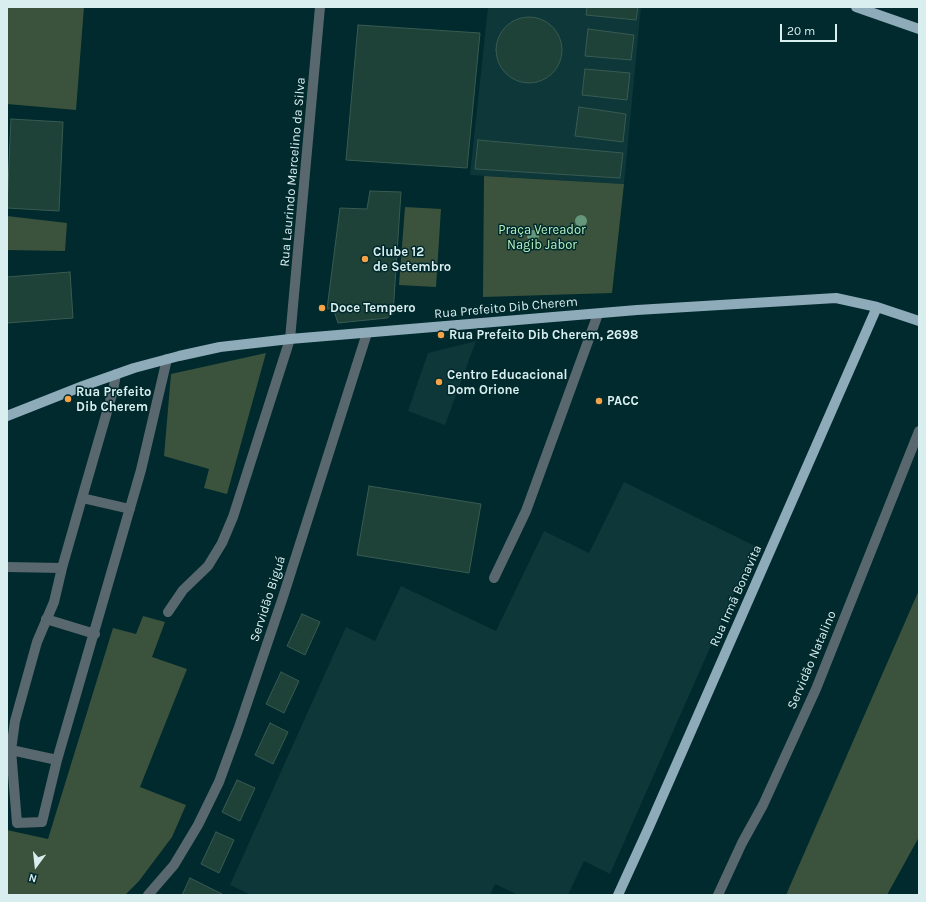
<!DOCTYPE html>
<html>
<head>
<meta charset="utf-8">
<style>
	body { margin:0 }
	#map { position:relative; width:926px; height:902px; overflow:hidden; background:#002a2d; font-family:Karla,sans-serif }
	canvas { display:block }
	.frame { position:absolute; inset:0; border:8px solid #d9eeef; pointer-events:none }
	.north { position:absolute; left:16px; top:846px; width:40px; height:40px; -webkit-text-stroke:3px #002a2d; paint-order:stroke; rotate:195deg; font-size:11px; font-weight:700; line-height:16px; text-align:center; color:#d9eeef }
	.north::after { content:''; display:block; margin:auto; width:14px; height:18px; background:#d9eeef; clip-path:polygon(50% 0,100% 100%,50% 72%,0 100%) }
	.scale { position:absolute; left:780px; top:24px; width:57px; height:18px; box-sizing:border-box; border:2px solid #d9eeef; border-top:0; padding-left:5px; font-size:12px; line-height:14px; white-space:nowrap; color:#d9eeef; -webkit-text-stroke:3px #002a2d; paint-order:stroke }
</style>
</head>
<body>
<div id="map">
<canvas width="926" height="902"></canvas>
<div class="frame"></div>
<div class="north">N</div>
<div class="scale">20 m</div>
</div>
<script>
const c = document.querySelector('canvas').getContext('2d');
c.lineJoin = 'round';
function fill(path, color) { c.fillStyle = color; c.fill(path, 'evenodd'); }
const shape = rows => new Path2D(rows.map(r => 'M' + r).join(''));
function strokePath(path, color, width, dash) { c.strokeStyle = color; c.lineWidth = width; c.lineCap = dash ? 'butt' : 'round'; c.setLineDash(dash || []); c.stroke(path); }
function label(font, color, halo, rows, align = 'center') {
  c.font = font + ' Karla,sans-serif'; c.lineWidth = 3; c.setLineDash([]); c.textBaseline = 'middle'; c.strokeStyle = halo; c.fillStyle = color; for (const [text, x, y, turn = 0] of rows) {
    c.save(); c.translate(x, y); c.rotate((+turn || 0) * Math.PI / 180); c.textAlign = isNaN(turn) ? turn : align; if (halo) c.strokeText(text, 0, 0); c.fillText(text, 0, 0); c.restore();
  }
}
fill(shape([
	[488,7,641,7,624,184,470,175],
	[476,341,445,425,408,411,428,353],
	[624,482,755,546,610,874,584,861,568,895,518,895,495,884,490,895,251,895,230,885,346,627,375,641,401,586,496,631,544,531,589,553]
]), '#0e373a');
fill(shape([
	[7,7,84,7,76,110,7,104],
	[484,176,624,184,612,293,483,297],
	[405,207,441,209,436,287,399,285],
	[7,216,67,223,65,251,7,250],
	[266,353,227,494,204,488,209,469,164,456,171,374],
	[919,590,919,837,887,895,786,895],
	[143,616,165,622,152,657,187,669,140,787,186,805,172,837,139,881,125,895,7,895,7,830,48,839,113,628,136,634]
]), '#3b533d');
const building = shape([
	[587,7,638,7,636,20,586,15,587,7],
	'496 50a33 33 0 1 1 66 0a33 33 0 1 1-66 0Z',
	[358,25,480,33,467,168,346,160,358,25],
	[588,29,634,35,631,60,585,56,588,29],
	[585,69,630,73,627,100,582,95,585,69],
	[579,107,626,114,623,142,575,136,579,107],
	[11,119,63,122,59,211,7,208,11,119],
	[478,140,623,153,620,178,475,169,478,140],
	[370,191,401,192,393,314,387,318,338,323,333,308,327,309,340,208,367,209,370,191],
	[70,272,73,318,7,323,7,277,70,272],
	[369,486,481,504,469,573,357,555,369,486],
	[302,614,320,622,305,655,287,646,302,614],
	[281,672,299,681,284,713,266,704,281,672],
	[270,723,288,732,273,764,255,755,270,723],
	[237,780,255,788,240,821,222,812,237,780],
	[216,832,234,840,219,873,201,864,216,832],
	[190,878,222,894,222,895,182,895,190,878]
]);
fill(building, '#1e4138');
strokePath(building, '#385b51', 1);
strokePath(shape([
	[116,374,113,391,82,498,62,568,54,602,37,642,15,721,11,750,17,823,42,822,57,760,141,470,167,359],
	[82,498,130,509],
	[7,567,62,568],
	[494,578,526,511,598,314],
	[168,612,183,590,208,566,222,543,233,517,290,339,320,7],
	[46,619,95,634],
	[11,750,57,760],
	[148,895,174,865,198,825,219,782,238,730,283,597,367,333],
	[718,895,742,843,763,805,816,689,919,431]
]), '#59676e', 10);
strokePath(shape([
	[856,7,919,29],
	[7,416,83,386,134,368,179,356,220,347,290,339,637,310,836,298,877,307,919,321],
	[618,895,649,827,877,307]
]), '#8eabb9', 10);
c.fillStyle = '#64977b';
for (const [x, y] of [
	[581,221],
	[533,236]
]) { c.beginPath(); c.arc(x, y, 6, 0, 2 * Math.PI); c.fill(); }
for (const [x, y, r, color] of [
	[365,259,4,"#f6a247"],
	[322,308,4,"#f6a247"],
	[441,335,4,"#f6a247"],
	[439,382,4,"#f6a247"],
	[68,399,4,"#f6a247"],
	[599,401,4,"#f6a247"]
]) { const dot = new Path2D(); dot.arc(x, y, r, 0, 2 * Math.PI); c.fillStyle = color; c.fill(dot); strokePath(dot, '#002a2d', 1.5); }
label('13px', '#d9eeef', '#002a2d', [
	["Rua Laurindo Marcelino da Silva",293,172,-85],
	["Rua Prefeito Dib Cherem",506,308,-5],
	["Rua Irmã Bonavita",736,596,-66],
	["Servidão Biguá",268,599,-72],
	["Servidão Natalino",812,660,-67]
]);
label('13px', '#b5f0bb', '#002a2d', [
	["Praça Vereador",542,230],
	["Nagib Jabor",542,245]
]);
label('bold 13px', '#d9eeef', '#002a2d', [
	["Clube 12",373,252],
	["de Setembro",373,267],
	["Doce Tempero",330,308],
	["Rua Prefeito Dib Cherem, 2698",449,335],
	["Centro Educacional",447,375],
	["Dom Orione",447,390],
	["Rua Prefeito",76,392],
	["Dib Cherem",76,407],
	["PACC",607,401]
], 'left');
</script>
</body>
</html>
